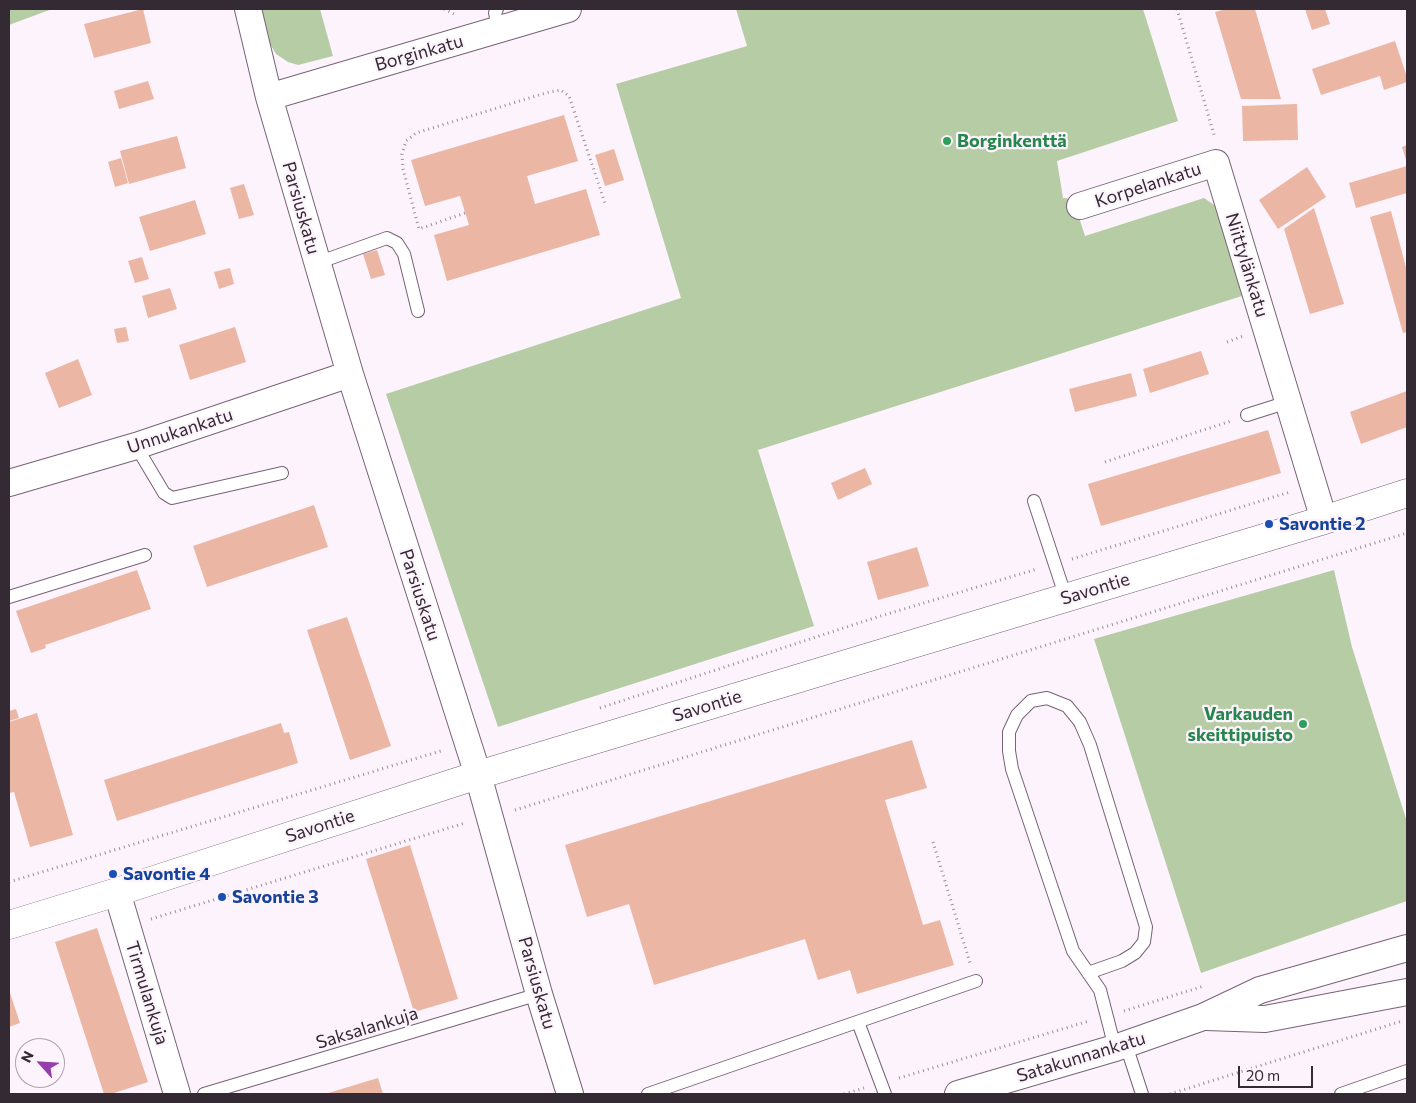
<!DOCTYPE html>
<html>
<head>
<meta charset="utf-8">
<style>
	body { margin:0 }
	#map { position:relative; width:1416px; height:1103px; overflow:hidden; background:#fdf3fc; font-family:Commissioner,sans-serif }
	canvas { display:block }
	.frame { position:absolute; inset:0; border:10px solid #342a33; pointer-events:none }
	.north { position:absolute; left:15px; top:1038px; width:50px; height:50px; box-sizing:border-box; background:#fdf3fc; border:1px solid #ada3ac; border-radius:50%; rotate:296deg; font-size:14px; font-weight:700; line-height:20px; text-align:center; color:#342a33 }
	.north::after { content:''; display:block; margin:auto; width:18px; height:22px; background:#953da9; clip-path:polygon(50% 0,100% 100%,50% 72%,0 100%) }
	.scale { position:absolute; left:1238px; top:1066px; width:75px; height:22px; box-sizing:border-box; border:2px solid #342a33; border-top:0; padding-left:6px; font-size:15px; line-height:18px; white-space:nowrap; color:#342a33; -webkit-text-stroke:4px #fdf3fc; paint-order:stroke }
</style>
</head>
<body>
<div id="map">
<canvas width="1416" height="1103"></canvas>
<div class="frame"></div>
<div class="north">N</div>
<div class="scale">20 m</div>
</div>
<script>
const c = document.querySelector('canvas').getContext('2d');
c.lineJoin = 'round';
function fill(path, color) { c.fillStyle = color; c.fill(path, 'evenodd'); }
const shape = rows => new Path2D(rows.map(r => 'M' + r).join(''));
function strokePath(path, color, width, dash) { c.strokeStyle = color; c.lineWidth = width; c.lineCap = dash ? 'butt' : 'round'; c.setLineDash(dash || []); c.stroke(path); }
function label(font, color, halo, rows, align = 'center') {
  c.font = font + ' Commissioner,sans-serif'; c.lineWidth = 4.5; c.setLineDash([]); c.textBaseline = 'middle'; c.strokeStyle = halo; c.fillStyle = color; for (const [text, x, y, turn = 0] of rows) {
    c.save(); c.translate(x, y); c.rotate((+turn || 0) * Math.PI / 180); c.textAlign = isNaN(turn) ? turn : align; if (halo) c.strokeText(text, 0, 0); c.fillText(text, 0, 0); c.restore();
  }
}
fill(shape([
	[9,9,52,9,9,25],
	[261,9,320,9,333,56,298,65,288,62,276,54,269,42],
	[736,9,1143,9,1178,121,1057,161,1063,198,1073,199,1085,236,1204,198,1217,207,1245,295,758,450,814,626,498,727,386,394,681,298,616,84,747,46],
	[1334,570,1352,647,1407,822,1407,901,1201,973,1094,639]
]), '#b6cca5');
fill(shape([
	[143,9,151,43,94,58,84,24],
	[1226,9,1255,9,1281,99,1241,99,1215,12],
	[1305,9,1325,9,1330,24,1312,30],
	[1395,41,1407,77,1407,82,1384,90,1380,76,1321,95,1312,69],
	[148,81,154,99,119,109,114,91],
	[1297,104,1298,140,1243,141,1242,106],
	[564,115,578,161,527,176,535,204,586,189,600,235,447,281,434,235,469,225,460,196,425,206,411,160],
	[177,136,186,168,129,184,120,151],
	[1407,145,1407,163,1402,147],
	[614,149,624,180,605,186,595,155],
	[121,158,128,183,115,187,108,162],
	[1407,166,1407,193,1356,208,1349,183],
	[1307,167,1326,197,1278,229,1259,200],
	[244,184,254,215,239,219,230,188],
	[195,200,206,234,150,251,139,217],
	[1314,208,1344,304,1310,314,1284,229],
	[1391,211,1407,271,1407,332,1403,333,1370,217],
	[377,250,385,275,371,279,363,254],
	[142,257,149,279,135,283,128,261],
	[230,268,234,284,219,289,214,272],
	[170,288,177,309,148,318,142,296],
	[126,327,129,341,117,343,114,329],
	[235,327,246,362,190,380,179,345],
	[1201,351,1209,374,1150,393,1143,369],
	[78,359,92,395,59,408,45,373],
	[1131,373,1137,396,1075,412,1069,389],
	[1407,391,1407,427,1361,444,1350,412],
	[1268,430,1281,473,1101,526,1088,484],
	[865,468,872,484,838,500,831,483],
	[314,505,328,547,207,587,193,546],
	[917,547,929,586,878,600,867,562],
	[137,570,151,609,45,645,46,648,31,653,16,611],
	[347,617,391,746,350,760,307,630],
	[16,709,19,718,9,721,9,711],
	[37,713,73,835,30,847,14,792,9,793,9,722],
	[281,723,284,733,289,732,298,763,117,821,104,780],
	[912,740,927,788,885,800,923,925,940,920,954,965,857,994,850,970,818,980,805,939,654,985,629,904,587,917,565,845],
	[410,845,458,999,414,1012,366,859],
	[97,928,148,1082,111,1094,104,1094,55,942],
	[9,990,20,1023,9,1027],
	[378,1078,383,1094,325,1094]
]), '#ebb6a3');
const service = shape([
	[497,9,495,13,499,30],
	[317,263,387,238,397,243,404,254,418,311],
	[1247,415,1288,402],
	[136,446,164,493,172,498,282,473],
	[1034,501,1066,598],
	[9,597,145,555],
	[1088,973,1122,961,1135,953,1144,942,1146,927,1090,745,1080,722,1067,706,1047,698,1031,701,1017,715,1009,732,1009,751,1012,769,1073,951,1100,990,1115,1048],
	[858,1022,885,1094],
	[1126,1045,1142,1094],
	[204,1094,539,994],
	[648,1094,976,981],
	[1341,1094,1407,1071]
]);
const minor = shape([
	[248,9,269,97,350,374,478,775,539,994,570,1094],
	[269,97,568,9],
	[1080,206,1216,163,1324,520],
	[9,483,136,446,350,374],
	[117,892,177,1094],
	[1206,1017,1265,1019,1407,992],
	[958,1094,1115,1048,1203,1017,1260,990,1407,948]
]);
const tertiary = shape([
	[9,925,117,892,478,775,1324,520,1407,493]
]);
strokePath(service, '#786276', 14);
strokePath(minor, '#786276', 28);
strokePath(tertiary, '#786276', 29);
strokePath(shape([
	[444,9,456,15],
	[1177,9,1215,138],
	[465,213,419,229,403,169,402,154,406,141,416,133,549,92,561,90,569,96,606,206],
	[1227,342,1243,336],
	[1105,462,1231,421],
	[1072,559,1290,492],
	[600,708,874,618,1037,569],
	[515,810,1407,533],
	[933,842,970,963],
	[9,882,444,750],
	[151,919,465,823],
	[1124,1011,1204,986],
	[899,1078,1089,1021],
	[844,1094,864,1088],
	[1170,1094,1402,1021]
]), '#988e97', 3, [1, 4]);
strokePath(service, '#fff', 12);
strokePath(minor, '#fff', 26);
strokePath(tertiary, '#fff', 28);
for (const [x, y, r, color] of [
	[947,141,5,"#2e9e5b"],
	[1269,524,5,"#1a4fb4"],
	[1303,724,5,"#2e9e5b"],
	[113,874,5,"#1a4fb4"],
	[222,897,5,"#1a4fb4"]
]) { const dot = new Path2D(); dot.arc(x, y, r, 0, 2 * Math.PI); c.fillStyle = color; c.fill(dot); strokePath(dot, '#fdf3fc', 2); }
label('18px', '#342a33', '#fdf3fc', [
	["Borginkatu",419,53,-16],
	["Korpelankatu",1148,185,-18],
	["Parsiuskatu",301,208,74],
	["Niittylänkatu",1247,265,73],
	["Unnukankatu",180,431,-18],
	["Savontie",1095,589,-17],
	["Parsiuskatu",420,595,72],
	["Savontie",707,706,-17],
	["Savontie",320,826,-18],
	["Parsiuskatu",537,983,74],
	["Tirmulankuja",147,993,73],
	["Saksalankuja",367,1028,-17],
	["Satakunnankatu",1081,1057,-17]
]);
label('bold 18px', '#27864d', '#fdf3fc', [
	["Borginkenttä",957,141],
	["Varkauden",1293,714,"right"],
	["skeittipuisto",1293,735,"right"]
], 'left');
label('bold 18px', '#164399', '#fdf3fc', [
	["Savontie 2",1279,524],
	["Savontie 4",123,874],
	["Savontie 3",232,897]
], 'left');
</script>
</body>
</html>
